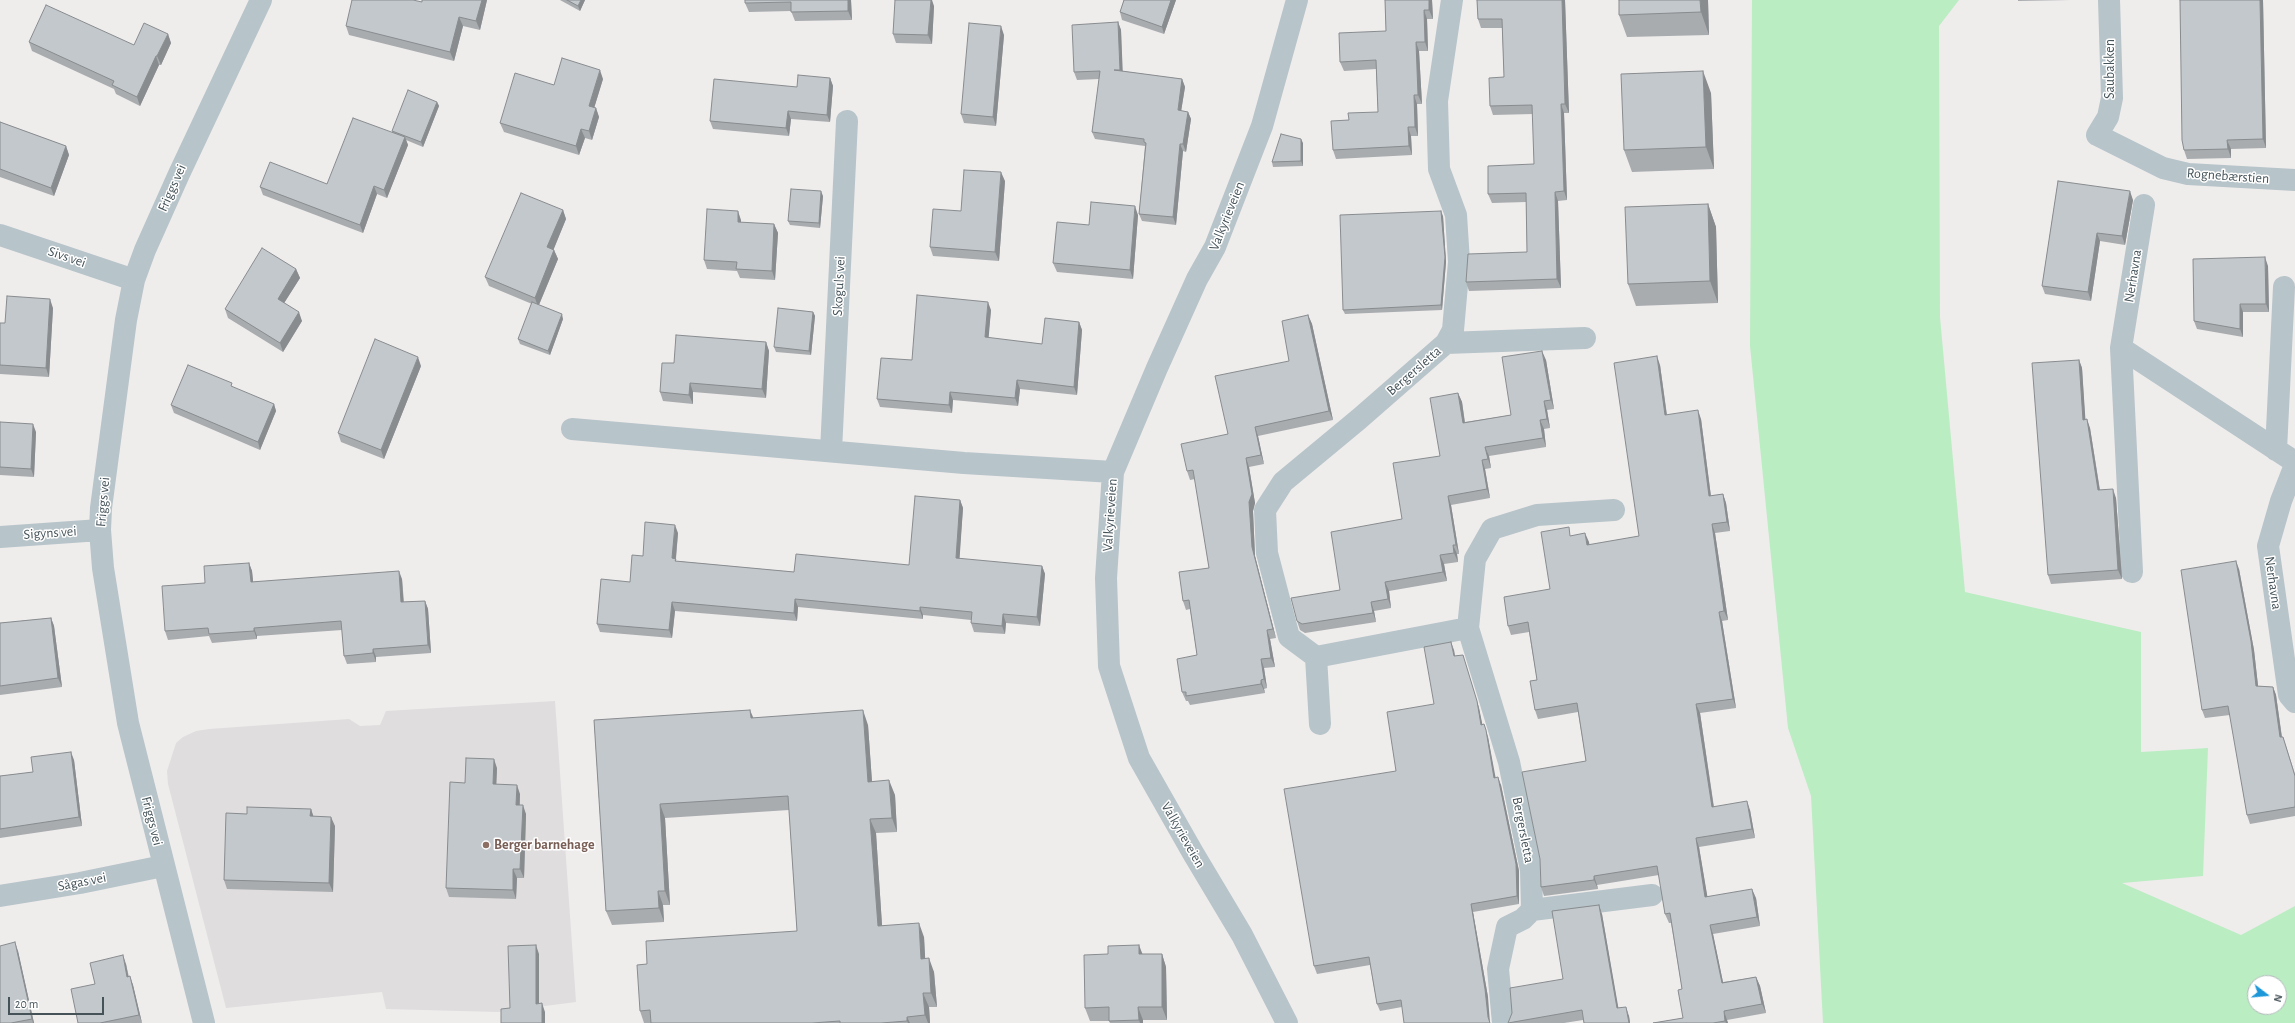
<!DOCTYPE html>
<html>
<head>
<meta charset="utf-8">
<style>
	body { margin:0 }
	#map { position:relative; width:2295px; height:1023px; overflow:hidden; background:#efecec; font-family:"Alegreya Sans",sans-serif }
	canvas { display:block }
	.north { position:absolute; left:2247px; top:975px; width:40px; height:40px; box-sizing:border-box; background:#fff; border:1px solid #b5babd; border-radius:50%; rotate:106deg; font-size:11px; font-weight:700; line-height:16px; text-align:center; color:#455359 }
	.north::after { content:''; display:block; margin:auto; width:14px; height:18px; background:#1c97d8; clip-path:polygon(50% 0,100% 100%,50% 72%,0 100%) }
	.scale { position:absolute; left:8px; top:997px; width:96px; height:18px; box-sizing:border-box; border:2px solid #455359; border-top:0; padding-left:5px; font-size:12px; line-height:14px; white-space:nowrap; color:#455359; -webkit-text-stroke:3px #fff; paint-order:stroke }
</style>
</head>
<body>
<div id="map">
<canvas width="2295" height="1023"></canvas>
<div class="north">N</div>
<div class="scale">20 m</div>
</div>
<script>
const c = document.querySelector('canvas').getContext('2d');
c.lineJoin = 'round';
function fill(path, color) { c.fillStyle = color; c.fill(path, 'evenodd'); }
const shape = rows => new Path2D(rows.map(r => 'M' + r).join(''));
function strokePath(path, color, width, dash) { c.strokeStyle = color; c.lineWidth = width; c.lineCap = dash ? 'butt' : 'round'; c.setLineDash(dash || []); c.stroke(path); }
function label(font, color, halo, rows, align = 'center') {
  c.font = font + ' "Alegreya Sans",sans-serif'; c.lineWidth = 3; c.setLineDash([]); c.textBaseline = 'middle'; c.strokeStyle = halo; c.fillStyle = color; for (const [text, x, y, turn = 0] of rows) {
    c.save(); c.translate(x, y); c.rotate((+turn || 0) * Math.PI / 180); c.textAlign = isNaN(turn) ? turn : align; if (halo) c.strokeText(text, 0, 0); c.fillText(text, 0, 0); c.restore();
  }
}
fill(shape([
	[555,701,576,1002,498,1012,386,1009,382,992,226,1008,168,784,167,771,176,743,183,737,196,731,209,729,349,719,360,726,380,725,386,711]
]), '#e0ddde');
fill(shape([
	[1752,0,1959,0,1939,26,1940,317,1965,592,2141,632,2141,752,2208,748,2203,876,2122,883,2241,935,2295,906,2295,1023,1823,1023,1811,796,1788,728,1750,346],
	[2255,983,2279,983,2279,1007,2255,1007]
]), '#baedc2');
strokePath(shape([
	[1452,0,1437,101,1439,169,1456,215,1459,262,1453,330,1446,343,1359,419,1283,482,1265,510,1267,553,1289,637,1316,657,1468,628],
	[2109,0,2112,98,2108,117,2097,135,2163,168,2188,174,2295,180],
	[0,235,134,280],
	[1446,343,1585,338],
	[2121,348,2295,462],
	[572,429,964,463,1113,472],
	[2276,450,2284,287],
	[831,451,847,121],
	[2295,465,2281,501,2268,546,2289,695,2295,702],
	[0,537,100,530],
	[2132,572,2121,348,2144,205],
	[1316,657,1320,724],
	[0,896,80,883,163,866],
	[1532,910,1652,895],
	[204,1023,128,723,103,568,100,530,101,508,126,320,134,280,145,250,179,174,261,0],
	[1287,1023,1242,935,1193,853,1139,758,1109,666,1106,578,1113,472,1157,368,1197,279,1215,247,1262,126,1297,0],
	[1503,1023,1498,969,1507,927,1523,919,1532,910,1531,870,1509,762,1468,628,1475,559,1492,529,1537,515,1614,510]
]), '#b7c4c9', 22);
fill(shape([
	[422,0,487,0,480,30,463,26,454,61,349,35,346,26,422,2],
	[560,0,585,0,580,11],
	[851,0,852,20,795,21,791,11,749,12,745,3],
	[1124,0,1176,0,1164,34,1122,20,1120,12],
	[1385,0,1432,0,1433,19,1427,19,1428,51,1419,51,1422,104,1417,104,1418,136,1411,136,1412,155,1336,159,1333,150,1349,120,1378,112,1376,69,1344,71,1340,62,1386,31],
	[1477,0,1565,0,1569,113,1564,113,1567,200,1558,201,1561,288,1469,291,1466,282,1527,252,1526,202,1492,203,1488,194,1534,164,1533,114,1493,115,1490,106,1504,77,1502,28,1481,28,1478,19],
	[1708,0,1709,35,1627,37,1619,15],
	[2018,0,2070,0,2018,1],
	[2180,0,2263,0,2266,148,2231,149,2231,158,2187,159,2184,150],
	[934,6,932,44,896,43,893,34],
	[1118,22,1121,30,1122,71,1182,79,1185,87,1181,111,1188,112,1191,119,1186,152,1183,151,1176,225,1142,221,1139,214,1145,146,1095,139,1092,132,1099,79,1077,80,1074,72],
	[168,34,171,43,161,65,159,65,140,106,116,94,114,89,32,51,29,42,134,45],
	[1004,35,996,126,964,123,961,114],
	[830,78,833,86,830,122,791,119,789,136,713,129,710,121,797,87],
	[603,79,594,108,596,108,599,117,592,140,585,138,579,155,504,132,500,123,554,85],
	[1711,93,1714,169,1632,172,1624,150],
	[437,102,439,106,423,147,406,140,408,145,387,198,377,194,363,233,263,195,260,187,327,184,393,133,392,131],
	[0,122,66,146,69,155,54,196,0,177],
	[1303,143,1303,166,1273,167,1272,162],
	[1005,181,999,261,933,256,930,247,961,211],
	[2058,181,2133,200,2125,245,2100,241,2091,301,2045,294,2042,286],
	[823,196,820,228,790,225,788,221],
	[1708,204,1716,227,1718,303,1636,306,1628,284],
	[563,210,566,219,553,250,554,250,558,259,539,305,563,319,550,355,520,344,518,339,532,304,489,286,485,277],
	[1138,215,1133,279,1057,272,1053,263,1089,225],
	[1443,216,1446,262,1442,310,1345,314,1343,310],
	[741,220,741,223,774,224,778,233,775,280,740,278,737,271,707,269,704,260],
	[2268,266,2269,312,2243,312,2243,337,2197,329,2194,321],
	[296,269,300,278,284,303,302,321,283,352,228,318,225,309],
	[53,308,49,377,0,374,0,323,5,323],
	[991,310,988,338,1042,344,1079,322,1082,330,1077,395,1020,389,1018,406,953,400,952,413,880,407,877,399,912,360],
	[813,312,815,316,811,355,776,352,774,347],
	[1308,315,1312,324,1333,420,1258,436,1264,464,1249,467,1255,503,1253,511,1255,556,1276,638,1270,639,1275,667,1264,668,1267,688,1264,689,1265,693,1190,705,1188,701,1186,701,1182,692,1197,655,1190,609,1186,610,1183,601,1209,568,1195,479,1190,480,1187,471,1228,434,1289,361],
	[766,342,769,351,766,398,693,392,693,404,663,401,660,392,674,363],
	[1546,360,1554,409,1547,410,1550,428,1544,429,1546,447,1489,456,1491,468,1485,469,1490,498,1451,505,1459,554,1457,554,1458,562,1444,564,1447,581,1389,591,1391,608,1374,611,1376,622,1305,633,1300,630,1297,621,1340,590,1402,519,1440,456,1458,393,1462,402,1465,422,1511,415],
	[2079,360,2082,368,2085,419,2090,428,2100,490,2116,498,2122,579,2051,584,2048,575],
	[1660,365,1667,415,1701,419,1711,496,1723,494,1726,503,1730,531,1715,533,1728,620,1722,621,1736,708,1700,713,1714,807,1750,810,1755,838,1699,847,1707,896,1756,898,1760,926,1713,934,1723,982,1756,977,1760,986,1766,1013,1727,1020,1728,1023,1653,1023,1683,1018,1682,989,1671,923,1669,923,1665,914,1659,875,1597,885,1598,889,1544,896,1541,887,1586,761,1578,712,1538,719,1535,710,1537,680,1529,632,1511,635,1508,626,1550,589,1572,535,1589,542,1589,545,1639,536],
	[421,366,384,459,341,442,338,433],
	[274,404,276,411,260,450,174,413,171,405],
	[0,422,36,432,34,477,0,475],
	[960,500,963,508,959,559,1042,566,1045,574,1040,626,1006,623,1005,634,974,632,971,623,971,620,923,615,923,619,798,607,797,621,675,611,672,638,600,632,597,624,630,582,643,556,678,533,676,559,676,561,794,572,909,565],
	[249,563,252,571,253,582,402,579,404,602,425,601,428,609,431,653,376,657,376,662,347,664,344,656,342,630,257,636,257,639,212,643,209,636,168,640,165,631,205,583],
	[2239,569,2254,650,2258,686,2273,687,2276,695,2282,737,2283,737,2286,746,2295,774,2295,816,2250,824,2247,815,2230,715,2205,718,2202,710],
	[51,618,54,626,62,687,0,695,0,623],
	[1454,650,1455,656,1463,655,1465,662,1479,708,1482,725,1488,737,1495,778,1501,785,1519,871,1519,904,1473,912,1488,997,1402,1007,1380,1011,1377,1004,1370,965,1317,974,1314,966,1434,704],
	[753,718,868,725,872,782,895,795,897,832,876,833,882,926,924,937,925,958,934,972,937,1007,929,1007,930,1023,644,1023,640,1011,647,964,797,931,789,810,665,818,670,905,663,905,664,922,612,925,606,911,594,720],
	[74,760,82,826,0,838,0,776,33,772],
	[497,768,496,784,520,794,520,805,526,814,524,878,517,878,516,899,449,897,446,888,465,783],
	[311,809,313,816,335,826,333,892,227,889,224,880,247,814],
	[1602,914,1618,1008,1629,1016,1630,1023,1584,1023,1583,1020,1564,1023,1509,1023,1563,979],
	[18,951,34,1023,0,1023],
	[1142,954,1162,954,1166,967,1167,1020,1143,1020,1143,1023,1110,1023,1109,1021,1090,1021,1085,1008],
	[126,964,129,977,133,985,142,1023,78,1023,95,984]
]), '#a8acaf');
fill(shape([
	[482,0,487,0,480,30,476,21],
	[581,0,585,0,580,11,578,6],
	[848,0,851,0,852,20,848,11],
	[931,0,932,0,934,6,932,44,928,35],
	[1171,0,1176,0,1164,34,1162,27],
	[1429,0,1432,0,1433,19,1429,10],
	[1562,0,1565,0,1569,113,1565,104],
	[1700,0,1708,0,1709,35,1701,12],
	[2260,0,2263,0,2266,148,2263,139],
	[1424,10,1427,19,1428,51,1425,42],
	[459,17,463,26,454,61,450,52],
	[1118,22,1121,30,1123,77,1120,70],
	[1001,26,1004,35,996,126,993,117],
	[168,34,171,43,161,65,157,56],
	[1416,42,1419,51,1422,104,1418,95],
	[156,56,159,65,140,106,137,97],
	[600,70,603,79,592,115,589,106],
	[1703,71,1711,93,1714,169,1706,147],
	[830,78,833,86,830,122,827,115],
	[1182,79,1185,87,1180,118,1178,110],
	[1414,95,1417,104,1418,136,1415,127],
	[437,102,439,106,423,147,421,142],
	[1561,104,1564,113,1567,200,1564,191],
	[596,108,599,117,592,140,589,131],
	[788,111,791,119,789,136,786,128],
	[1188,112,1191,119,1186,152,1183,144],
	[1408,127,1411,136,1412,155,1409,146],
	[581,129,585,138,579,155,576,146],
	[405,137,408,145,387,198,384,190],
	[1301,139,1303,143,1303,166,1301,161],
	[2227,140,2231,149,2231,158,2228,149],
	[1180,144,1183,151,1176,225,1173,217],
	[66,146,69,155,54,196,51,188],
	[1001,172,1005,181,999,261,995,252],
	[374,186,377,194,363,233,360,225],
	[821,191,823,196,820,228,819,223],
	[2130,191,2133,200,2125,245,2122,236],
	[1555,192,1558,201,1561,288,1557,279],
	[1708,204,1716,227,1718,303,1710,281],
	[1135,206,1138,215,1133,279,1130,270],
	[563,210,566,219,551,256,547,247],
	[738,211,741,220,741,231,738,222],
	[1441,211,1443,216,1446,262,1442,310,1441,305],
	[774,224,778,233,775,280,772,271],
	[2097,233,2100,241,2091,301,2088,292],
	[554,250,558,259,538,307,535,298],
	[2265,257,2268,266,2269,312,2266,304],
	[296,269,300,278,281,308,278,299],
	[50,299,53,308,49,377,46,368],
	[988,302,991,310,988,345,985,337],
	[2240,304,2243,312,2243,337,2240,329],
	[299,312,302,321,283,352,280,343],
	[813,312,815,316,811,355,809,351],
	[562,314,563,319,550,355,548,351],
	[1308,315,1312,324,1333,420,1329,411],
	[1079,322,1082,330,1077,395,1074,387],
	[766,342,769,351,766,398,762,389],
	[1542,351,1546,360,1554,409,1551,400],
	[1657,356,1660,365,1668,424,1665,415],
	[418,357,421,366,384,459,381,450],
	[2079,360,2082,368,2086,428,2083,420],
	[1017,380,1020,389,1018,406,1015,398],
	[690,383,693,392,693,404,689,395],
	[950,392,953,400,952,413,949,405],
	[1458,393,1462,402,1466,432,1463,423],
	[1544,401,1547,410,1550,428,1547,419],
	[274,404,276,411,260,450,258,442],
	[1698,410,1701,419,1712,505,1709,496],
	[2087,419,2090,428,2101,498,2098,490],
	[1540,420,1544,429,1546,447,1543,438],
	[33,424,36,432,34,477,31,469],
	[1255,427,1258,436,1264,464,1261,455],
	[1485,447,1489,456,1491,468,1488,459],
	[1246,458,1249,467,1255,503,1253,511,1255,556,1276,638,1273,629,1252,547],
	[1482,460,1485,469,1490,498,1487,489],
	[2113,489,2116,498,2122,579,2118,570],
	[1723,494,1726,503,1730,531,1727,522],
	[1448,496,1451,505,1459,554,1456,545],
	[960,500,963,508,959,567,956,558],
	[1712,524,1715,533,1728,620,1724,611],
	[675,525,678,533,675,567,672,558],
	[1585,533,1589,542,1591,554,1587,545],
	[1453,545,1457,554,1458,562,1454,553],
	[1440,555,1444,564,1447,581,1443,572],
	[2236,561,2239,569,2254,650,2259,694,2256,686],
	[249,563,252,571,254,590,251,582],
	[1042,566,1045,574,1040,626,1037,617],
	[399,571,402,579,404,611,401,602],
	[1385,582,1389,591,1391,608,1388,599],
	[795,599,798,607,797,621,794,613],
	[425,601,428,609,431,653,428,645],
	[672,602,675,611,672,638,669,630],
	[1371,602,1374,611,1376,622,1373,613],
	[920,607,923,615,923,619,920,611],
	[1719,612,1722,621,1736,708,1733,699],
	[1003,614,1006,623,1005,634,1002,626],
	[51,618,54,626,62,687,58,678],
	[254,628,257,636,257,639,254,631],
	[1267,630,1270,639,1275,667,1271,658],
	[1451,642,1454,650,1456,664,1454,656],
	[373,649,376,657,376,662,373,653],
	[1463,655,1479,708,1484,732,1481,725],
	[1261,659,1264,668,1267,688,1264,679],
	[1261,680,1264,689,1265,693,1261,684],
	[2273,687,2276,695,2283,746,2280,737],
	[1696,704,1700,713,1715,816,1712,807],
	[750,710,756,724,751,718],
	[863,710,868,725,873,796,868,782],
	[1484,724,1488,737,1497,785,1494,778],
	[71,752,74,760,82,826,79,817],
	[494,759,497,768,496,793,493,784],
	[1498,777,1501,785,1519,871,1519,904,1517,896],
	[889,780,895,795,897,832,892,818],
	[517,785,520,794,519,814,516,805],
	[1747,801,1750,810,1755,838,1752,829],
	[660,804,665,818,670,905,665,891],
	[523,805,526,814,524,878,520,869],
	[311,809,314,818,310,816],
	[331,817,335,826,333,892,329,883],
	[870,819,876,833,883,940,878,926],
	[1696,838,1699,847,1709,906,1705,897],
	[513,869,517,878,516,899,513,890],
	[1594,876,1597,885,1598,889,1594,880],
	[1752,889,1756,898,1760,926,1757,917],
	[658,891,663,905,664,922,659,908],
	[1471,904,1473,912,1488,997,1490,1023,1488,1017],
	[1599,905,1602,914,1620,1017,1617,1008],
	[919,923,924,937,926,973,921,959],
	[1710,925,1713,934,1725,992,1722,983],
	[15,942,18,951,34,1023,33,1023,32,1019],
	[536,945,539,954,539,1013,536,1004],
	[1139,945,1144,958,1139,954],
	[1162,954,1166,967,1167,1020,1162,1007],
	[123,955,126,964,130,986,127,977],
	[929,958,934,972,937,1007,931,993],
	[130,976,133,985,142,1023,139,1015],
	[1756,977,1760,986,1766,1013,1762,1004],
	[923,993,929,1007,930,1023,928,1023,925,1015],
	[542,1003,545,1012,545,1023,542,1023],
	[1138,1007,1143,1020,1143,1023,1140,1023,1139,1020],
	[1626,1007,1629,1016,1630,1023,1629,1023],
	[1724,1011,1728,1023,1726,1023,1725,1021],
	[907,1017,910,1023,908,1023,907,1021]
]), '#888c8f');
const building = shape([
	[352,0,413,0,422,2,422,0,482,0,476,21,459,17,450,52,346,26,352,0],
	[567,0,581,0,578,6,567,0],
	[745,0,848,0,848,11,791,12,791,2,745,3,745,0],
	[895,0,931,0,928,35,893,34,895,0],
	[1124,0,1171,0,1162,27,1120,12,1124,0],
	[1385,0,1429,0,1429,10,1424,10,1425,42,1416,42,1418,95,1414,95,1415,127,1408,127,1409,146,1333,150,1331,121,1349,120,1348,113,1378,112,1376,60,1340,62,1339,33,1386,31,1385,0],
	[1477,0,1562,0,1565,104,1561,104,1564,191,1555,192,1557,279,1466,282,1468,254,1527,252,1526,193,1488,194,1488,166,1534,164,1532,105,1490,106,1489,78,1504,77,1502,19,1478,19,1477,0],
	[1619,0,1700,0,1701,12,1619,15,1619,0],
	[2180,0,2260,0,2263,139,2227,140,2228,149,2184,150,2182,140,2180,0],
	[46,5,134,45,144,23,168,34,157,56,156,56,137,97,112,85,114,81,29,42,46,5],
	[1118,22,1120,70,1114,70,1182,79,1178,110,1188,112,1183,144,1180,144,1173,217,1139,214,1146,143,1144,142,1144,139,1092,132,1100,71,1074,72,1072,25,1118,22],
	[969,23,1001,26,993,117,961,114,969,23],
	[562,58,600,70,589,106,596,108,589,131,581,129,576,146,500,123,515,73,554,85,562,58],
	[1703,71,1706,147,1624,150,1621,74,1703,71],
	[798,75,830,78,827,115,788,111,786,128,710,121,714,79,797,87,798,75],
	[408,90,437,102,421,142,392,131,408,90],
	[353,118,405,137,384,190,374,186,360,225,260,187,270,162,327,184,353,118],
	[0,122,66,146,51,188,0,169,0,122],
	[1281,134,1301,139,1301,161,1272,162,1281,134],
	[964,170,1001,172,995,252,930,247,933,209,961,211,964,170],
	[2058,181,2130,191,2122,236,2097,233,2088,292,2042,286,2058,181],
	[791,189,821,191,819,223,788,221,791,189],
	[521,193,563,210,547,247,554,250,535,298,485,277,521,193],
	[1091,202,1135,206,1130,270,1053,263,1057,222,1089,225,1091,202],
	[1708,204,1710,281,1628,284,1625,207,1708,204],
	[707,209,738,211,738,222,774,224,772,271,736,269,737,262,704,260,707,209],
	[1441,211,1445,257,1441,305,1343,310,1340,215,1441,211],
	[262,248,296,269,278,299,299,312,280,343,225,309,262,248],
	[2265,257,2266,304,2240,304,2240,329,2194,321,2193,259,2265,257],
	[917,295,988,302,985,337,1042,344,1045,318,1079,322,1074,387,1017,380,1015,398,950,392,949,405,877,399,881,358,912,360,917,295],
	[7,296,50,299,46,368,0,365,0,323,5,323,7,296],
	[532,302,562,314,548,351,518,339,532,302],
	[778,308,813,312,809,351,774,347,778,308],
	[1308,315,1329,411,1255,427,1261,455,1246,458,1252,494,1249,502,1252,547,1273,629,1267,630,1271,658,1261,659,1264,679,1261,680,1261,684,1186,696,1186,692,1182,692,1177,659,1197,655,1189,600,1183,601,1179,572,1209,568,1193,470,1187,471,1181,444,1228,434,1215,376,1289,361,1282,321,1308,315],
	[676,335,766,342,762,389,690,383,689,395,660,392,662,363,674,363,676,335],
	[375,339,418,357,381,450,338,433,375,339],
	[1542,351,1551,400,1544,401,1547,419,1540,420,1543,438,1485,447,1488,459,1482,460,1487,489,1448,496,1456,545,1453,545,1454,553,1440,555,1443,572,1385,582,1388,599,1371,602,1373,613,1302,624,1297,621,1291,598,1340,590,1331,532,1402,519,1393,463,1440,456,1430,398,1458,393,1463,423,1511,415,1502,357,1542,351],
	[1657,356,1665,415,1698,410,1709,496,1723,494,1727,522,1712,524,1724,611,1719,612,1733,699,1696,704,1712,807,1747,801,1752,829,1696,838,1705,897,1752,889,1757,917,1710,925,1722,983,1756,977,1762,1004,1724,1011,1725,1021,1713,1023,1653,1023,1683,1018,1678,990,1682,989,1670,913,1665,914,1657,866,1594,876,1594,880,1541,887,1540,859,1522,772,1586,761,1577,703,1535,710,1530,681,1537,680,1528,622,1508,626,1504,597,1550,589,1541,532,1569,527,1570,536,1585,533,1587,545,1639,536,1614,363,1657,356],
	[2079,360,2083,420,2087,419,2098,490,2113,489,2118,570,2048,575,2032,363,2079,360],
	[188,365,232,383,231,386,274,404,258,442,171,405,188,365],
	[0,422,33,424,31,469,0,467,0,422],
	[915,496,960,500,956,558,1042,566,1037,617,1003,614,1002,626,971,623,972,612,920,607,920,611,795,599,794,613,672,602,669,630,597,624,601,579,630,582,632,555,643,556,645,522,675,525,672,558,676,559,675,561,794,572,796,554,909,565,915,496],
	[2236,561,2251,641,2256,686,2273,687,2280,737,2283,737,2295,776,2295,807,2247,815,2228,706,2202,710,2181,570,2236,561],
	[249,563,251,582,399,571,401,602,425,601,428,645,373,649,373,653,344,656,341,621,254,628,254,631,209,634,208,628,165,631,162,586,205,583,204,566,249,563],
	[51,618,58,678,0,686,0,623,51,618],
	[1451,642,1454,656,1463,655,1477,701,1481,725,1484,724,1486,730,1494,778,1498,777,1516,864,1517,896,1471,904,1485,989,1488,1017,1490,1023,1404,1023,1401,1000,1377,1004,1369,957,1314,966,1284,789,1396,771,1387,712,1434,704,1424,647,1451,642],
	[750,710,751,718,863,710,868,782,889,780,892,818,870,819,878,926,919,923,921,959,929,958,931,993,923,993,925,1015,907,1017,907,1021,881,1023,840,1023,840,1021,812,1023,651,1023,650,1010,640,1011,637,965,647,964,646,941,797,931,788,796,660,804,665,891,658,891,659,908,606,911,594,720,750,710],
	[71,752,79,817,0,829,0,776,33,772,31,757,71,752],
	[466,758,494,759,493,784,517,785,516,805,523,805,520,869,513,869,513,890,446,888,450,782,465,783,466,758],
	[247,807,311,809,310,816,331,817,329,883,224,880,226,813,247,814,247,807],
	[1599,905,1617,1008,1626,1007,1629,1023,1584,1023,1582,1010,1508,1023,1512,1013,1510,988,1563,979,1552,911,1599,905],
	[15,942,32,1019,11,1023,0,1023,0,946,15,942],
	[536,945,536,1004,542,1003,542,1023,501,1023,501,1009,510,1008,508,946,536,945],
	[1139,945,1139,954,1162,954,1162,1007,1138,1007,1139,1020,1109,1021,1109,1007,1085,1008,1084,955,1108,954,1108,946,1139,945],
	[123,955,127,977,130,976,139,1015,100,1023,78,1023,71,989,95,984,90,963,123,955]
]);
fill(building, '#c3c8cc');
strokePath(building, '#888c8f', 1);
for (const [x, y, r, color] of [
	[486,845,4,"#8d6e63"]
]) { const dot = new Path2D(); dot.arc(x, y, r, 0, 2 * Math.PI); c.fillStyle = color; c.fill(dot); strokePath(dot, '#fff', 1.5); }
label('14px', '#455359', '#fff', [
	["Saubakken",2110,69,-90],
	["Rognebærstien",2228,176,4],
	["Friggs vei",172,188,-66],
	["Valkyrieveien",1227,216,-68],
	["Sivs vei",67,257,19],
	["Nerhavna",2133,276,-81],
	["Skoguls vei",839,286,-87],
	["Bergersletta",1414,371,-41],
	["Friggs vei",103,502,-85],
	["Valkyrieveien",1110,515,-86],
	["Sigyns vei",50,533,-4],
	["Nerhavna",2273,583,82],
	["Friggs vei",152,821,76],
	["Bergersletta",1523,830,79],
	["Valkyrieveien",1183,835,60],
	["Sågas vei",82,882,-11]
]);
label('bold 14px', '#785e54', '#fff', [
	["Berger barnehage",494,845]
], 'left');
</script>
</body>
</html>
